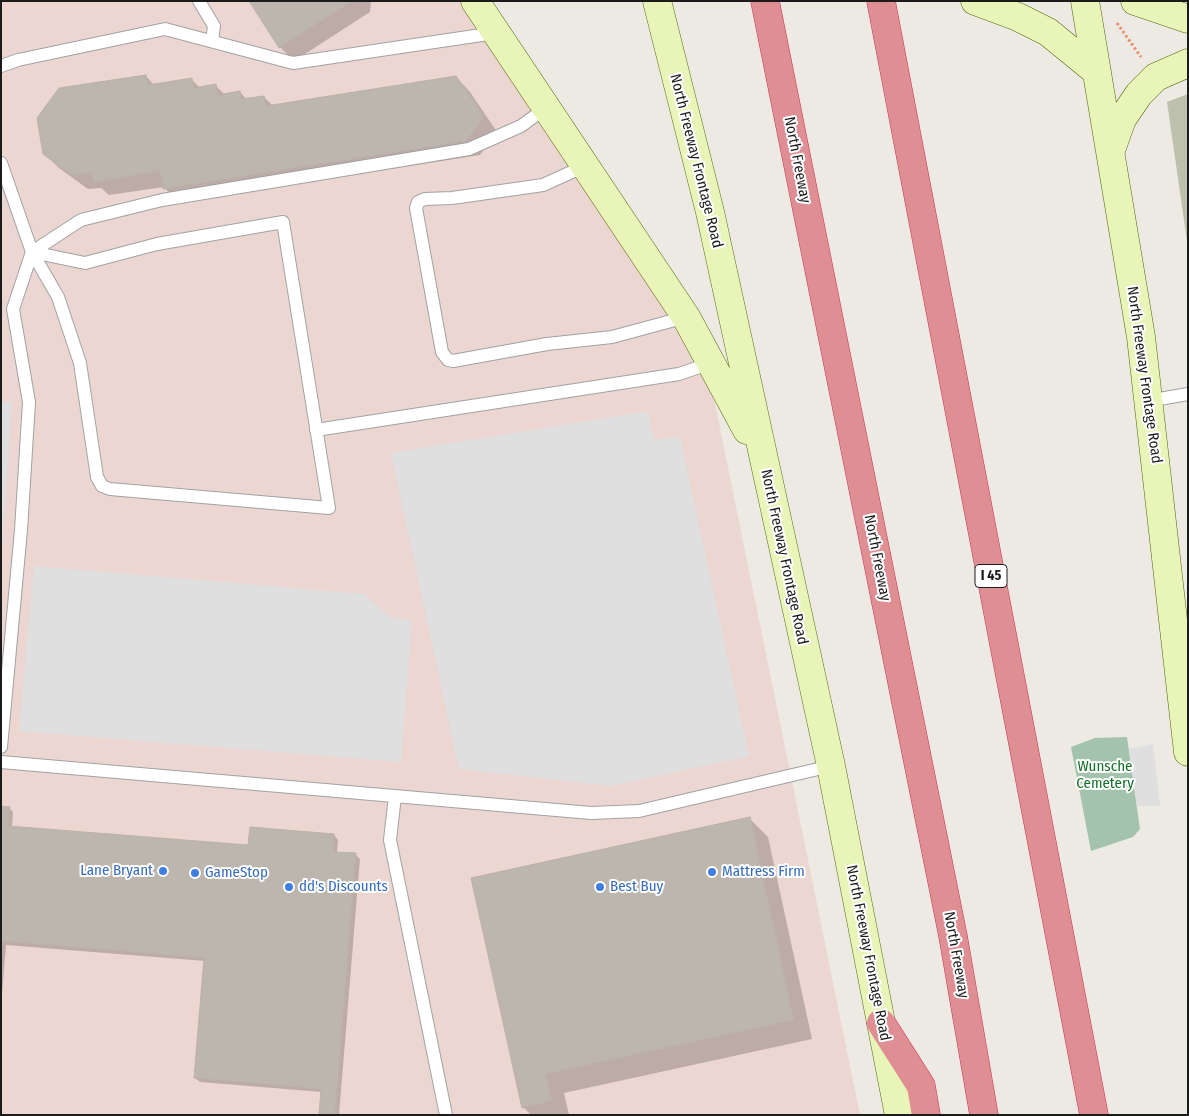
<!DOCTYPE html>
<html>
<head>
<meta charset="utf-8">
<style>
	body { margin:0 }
	#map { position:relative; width:1189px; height:1116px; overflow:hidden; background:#eceae2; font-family:"Fira Sans Condensed",sans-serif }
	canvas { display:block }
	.frame { position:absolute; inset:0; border:2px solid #1b1b1b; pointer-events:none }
</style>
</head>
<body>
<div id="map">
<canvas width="1189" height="1116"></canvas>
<div class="frame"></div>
</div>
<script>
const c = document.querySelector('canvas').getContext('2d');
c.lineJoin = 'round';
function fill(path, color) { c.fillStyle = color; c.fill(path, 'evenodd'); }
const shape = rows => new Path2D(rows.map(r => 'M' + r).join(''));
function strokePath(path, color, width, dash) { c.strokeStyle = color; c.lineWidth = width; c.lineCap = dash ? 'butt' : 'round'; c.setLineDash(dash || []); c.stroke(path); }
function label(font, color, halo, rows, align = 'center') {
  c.font = font + ' "Fira Sans Condensed",sans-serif'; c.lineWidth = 4; c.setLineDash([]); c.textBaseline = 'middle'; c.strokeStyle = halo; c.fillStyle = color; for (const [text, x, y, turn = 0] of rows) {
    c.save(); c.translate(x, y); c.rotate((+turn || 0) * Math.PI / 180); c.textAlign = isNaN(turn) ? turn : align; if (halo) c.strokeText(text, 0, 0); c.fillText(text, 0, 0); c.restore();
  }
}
fill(shape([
	[1,1,462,1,700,364,713,394,860,1115,1,1115]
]), '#ecd6d1');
fill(shape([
	[1188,94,1188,248,1167,102]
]), '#bec0ae');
fill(shape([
	[1127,737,1140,829,1133,837,1091,851,1071,747,1095,738]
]), '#a4c3ad');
fill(shape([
	[1,402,12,403,1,560],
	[648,411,654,440,680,437,749,756,611,786,459,769,391,453],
	[34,566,364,594,391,618,412,621,401,762,19,731],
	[1153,744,1160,806,1137,806,1129,749]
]), '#dfdfdf');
fill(shape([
	[251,1,371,1,370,12,294,61,280,47],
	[146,76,155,86,192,80,200,88,216,86,225,95,240,92,247,100,264,97,273,106,456,77,470,92,497,132,480,155,178,202,164,187,109,195,101,188,88,189,59,168,44,153],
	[1,807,9,808,13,812,12,827,250,846,334,835,338,840,337,853,356,855,360,859,339,1115,320,1115,322,1092,200,1082,195,1078,205,961,6,945,1,1007],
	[749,818,768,837,812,1039,564,1093,569,1115,531,1115,523,1107,473,878]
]), '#0003');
const building = shape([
	[249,1,352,1,279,48,249,1],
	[146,75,148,85,192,78,194,88,216,84,218,95,240,91,241,99,264,96,266,106,456,76,484,117,466,141,163,189,160,171,94,182,92,173,73,176,43,154,37,118,59,88,146,75],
	[1,806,10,807,8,826,248,845,250,827,334,834,333,852,356,853,335,1115,319,1115,321,1089,194,1078,204,958,2,941,1,956,1,806],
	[750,817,794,1020,546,1074,552,1101,522,1108,471,878,750,817]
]);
fill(building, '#bcb6af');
strokePath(building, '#bcb2a5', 1);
const lane = shape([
	[199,1,214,26,212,41],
	[1,66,18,60,165,29,293,63,495,33],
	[1,163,32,252,58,297,80,363,97,477,102,486,110,489,329,508,283,222,157,244,85,263,32,252],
	[585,166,543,185,452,198,425,199,418,202,416,208,442,352,448,360,453,361,547,344,612,337,686,317],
	[1148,401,1188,394],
	[316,430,679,374,711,363],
	[1,747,21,530,29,402,13,309,32,252,81,220,162,200,469,149,521,126,546,108],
	[1,762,591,813,639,811,831,766],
	[395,796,390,840,446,1115]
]);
const secondary = shape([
	[475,1,686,317,747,430],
	[657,1,710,212,831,766,899,1115],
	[975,1,1018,17,1048,32,1097,72],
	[1085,1,1141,337,1188,752],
	[1135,1,1188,19],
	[1111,150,1122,119,1139,94,1156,77,1188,63]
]);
const highway = shape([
	[765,1,953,936,984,1115],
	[881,1,1094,1115],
	[881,1023,921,1086,926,1115]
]);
strokePath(lane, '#a2a2a2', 14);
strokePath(secondary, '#53680d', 29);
strokePath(highway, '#c83051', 29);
strokePath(shape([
	[1117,23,1141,57]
]), '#ee8d70', 3, [2.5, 2.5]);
strokePath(lane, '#fff', 12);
strokePath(secondary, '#e9f4b8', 28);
strokePath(highway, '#df8e93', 28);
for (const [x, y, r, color] of [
	[163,871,5,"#3f7fe0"],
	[712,872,5,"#3f7fe0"],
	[195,873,5,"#3f7fe0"],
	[289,887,5,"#3f7fe0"],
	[600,887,5,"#3f7fe0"]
]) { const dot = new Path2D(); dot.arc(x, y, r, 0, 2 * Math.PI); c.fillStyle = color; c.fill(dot); strokePath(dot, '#fff', 2); }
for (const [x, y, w] of [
	[991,576,32]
]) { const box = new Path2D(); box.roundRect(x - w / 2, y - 11.5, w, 23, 4); c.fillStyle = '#fff'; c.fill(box); strokePath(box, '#1b1b1b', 1); }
label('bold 14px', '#1b1b1b', null, [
	["I 45",991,576]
]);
label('15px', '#1b1b1b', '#fff', [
	["North Freeway",797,160,79],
	["North Freeway Frontage Road",696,161,76],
	["North Freeway Frontage Road",1144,375,82],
	["North Freeway Frontage Road",784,557,78],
	["North Freeway",877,558,79],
	["North Freeway Frontage Road",868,953,79],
	["North Freeway",956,955,80]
]);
label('15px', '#137026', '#fff', [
	["Wunsche",1105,767],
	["Cemetery",1105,784]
]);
label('15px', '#366cbe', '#fff', [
	["Lane Bryant",153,871,"right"],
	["Mattress Firm",722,872],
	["GameStop",205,873],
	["dd's Discounts",299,887],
	["Best Buy",610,887]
], 'left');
</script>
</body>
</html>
